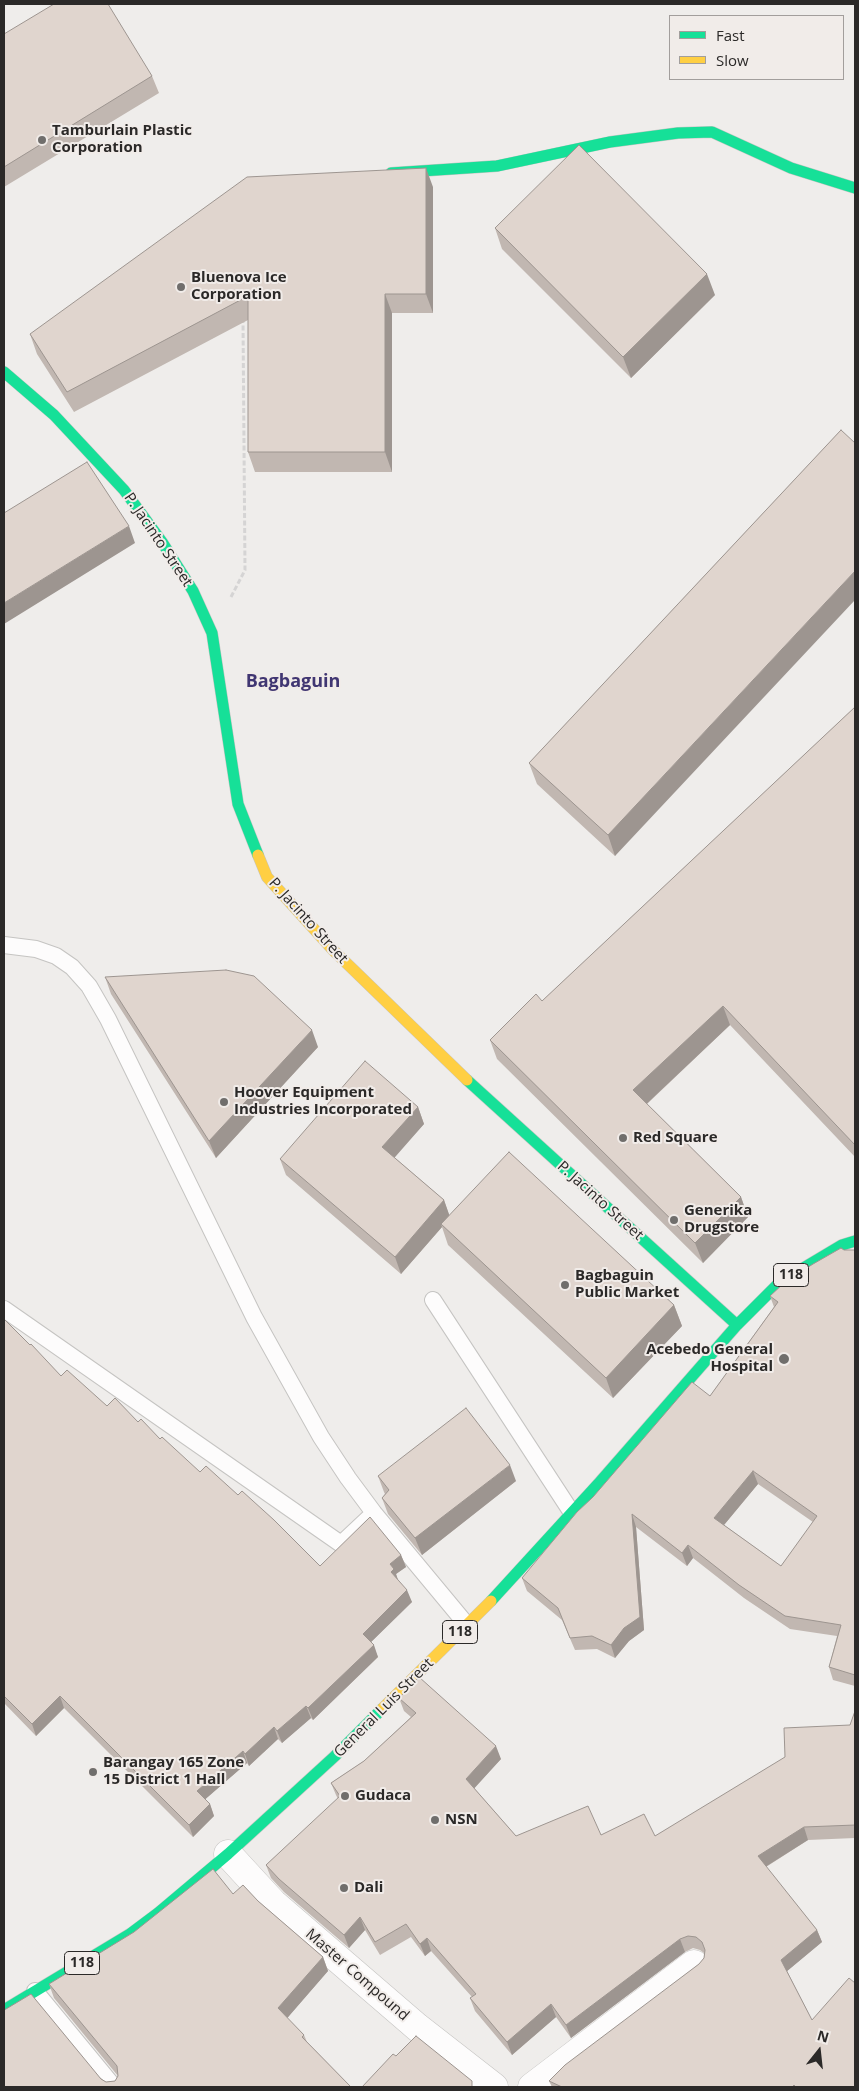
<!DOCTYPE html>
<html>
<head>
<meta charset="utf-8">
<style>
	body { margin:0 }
	#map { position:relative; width:859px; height:2091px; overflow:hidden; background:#efedeb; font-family:"Open Sans",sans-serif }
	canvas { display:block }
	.frame { position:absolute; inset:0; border:5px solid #2b2928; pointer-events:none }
	.legend { position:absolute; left:669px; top:15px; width:175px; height:65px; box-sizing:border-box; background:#f1ece9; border:1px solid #a29e9c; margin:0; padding:6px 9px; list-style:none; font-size:15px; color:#2b2928 }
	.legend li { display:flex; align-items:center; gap:10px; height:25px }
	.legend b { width:25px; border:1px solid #a29e9c }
	.north { position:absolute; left:794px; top:2026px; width:50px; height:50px; -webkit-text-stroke:4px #f1ece9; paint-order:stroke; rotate:16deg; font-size:14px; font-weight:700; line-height:20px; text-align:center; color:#2b2928 }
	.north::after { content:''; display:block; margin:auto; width:18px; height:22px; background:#2b2928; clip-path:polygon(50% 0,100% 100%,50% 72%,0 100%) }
</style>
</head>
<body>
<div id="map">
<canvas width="859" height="2091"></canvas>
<div class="frame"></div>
<ul class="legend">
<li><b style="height:6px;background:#16e098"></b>Fast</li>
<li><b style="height:6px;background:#ffcf43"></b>Slow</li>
</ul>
<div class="north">N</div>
</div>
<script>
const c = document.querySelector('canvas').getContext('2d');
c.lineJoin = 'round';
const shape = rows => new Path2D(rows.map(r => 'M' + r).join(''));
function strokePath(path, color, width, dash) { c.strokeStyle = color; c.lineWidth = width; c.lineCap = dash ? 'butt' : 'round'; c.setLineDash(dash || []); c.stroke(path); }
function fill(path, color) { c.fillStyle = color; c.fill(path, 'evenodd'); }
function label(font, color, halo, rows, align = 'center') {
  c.font = font + ' "Open Sans",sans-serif'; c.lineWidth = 4; c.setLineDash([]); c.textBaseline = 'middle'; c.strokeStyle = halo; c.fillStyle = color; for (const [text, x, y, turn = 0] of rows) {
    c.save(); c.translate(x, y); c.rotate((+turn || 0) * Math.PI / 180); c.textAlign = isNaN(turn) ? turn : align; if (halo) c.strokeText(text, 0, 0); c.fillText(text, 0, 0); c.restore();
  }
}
const lane = shape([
	[4,945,36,949,56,956,72,967,89,986,108,1019,254,1317,321,1437,348,1478,374,1513,467,1625],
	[433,1300,572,1513],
	[4,1309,341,1544,374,1513],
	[35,1991,114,2087]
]);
const street = shape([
	[228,1854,273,1903,417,2027,494,2087],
	[532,2087,694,1964]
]);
const fast = shape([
	[391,173,497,166,610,142,678,133,712,132,791,168,855,188],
	[4,372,54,415,124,490,162,542,193,591,212,633,238,804,258,855],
	[467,1080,737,1325],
	[491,1601,598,1484,737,1325,780,1282,842,1245,855,1241],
	[4,2010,130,1934,158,1913,228,1854,335,1756,382,1709]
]);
const slow = shape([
	[258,855,267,877,333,950,467,1080],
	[382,1709,491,1601]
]);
strokePath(lane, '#c5c4c2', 18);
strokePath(street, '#c5c4c2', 29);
strokePath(fast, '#c5c4c2', 12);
strokePath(slow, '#c5c4c2', 12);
strokePath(shape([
	[231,597,245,570,243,320]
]), '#d5d4d4', 3, [5, 2.5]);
strokePath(lane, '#fdfcfc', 16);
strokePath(street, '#fdfcfc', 28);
strokePath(fast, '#16e098', 11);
strokePath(slow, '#ffcf43', 11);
fill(shape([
	[4,34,152,76,159,93,4,187],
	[433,187,433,313,392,313,392,472,255,472,248,452,248,320,74,412,37,354,30,334],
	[495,228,715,295,631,378,502,249],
	[841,430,615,856,537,784,529,763],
	[855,707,855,1157,730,1025,647,1104,741,1197,748,1217,703,1263,497,1059,490,1040,542,1001],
	[105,977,318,1047,216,1158,111,994],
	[418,1107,424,1124,394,1157,444,1200,449,1215,674,1305,682,1326,613,1398,448,1245,442,1227,401,1274,286,1175,280,1159],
	[844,1250,855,1250,855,1686,833,1680,829,1667,837,1636,790,1629,744,1598,693,1558,687,1566,636,1527,644,1630,629,1641,615,1658,597,1649,575,1650,562,1620,527,1591,522,1578,710,1396,774,1307,770,1296],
	[758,1484,813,1522,781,1566,724,1525],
	[4,1319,61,1376,107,1406,138,1422,200,1472,238,1495,320,1566,401,1555,406,1567,396,1574,398,1580,412,1602,371,1642,378,1657,313,1720,311,1718,282,1743,278,1739,249,1766,247,1763,205,1799,210,1804,214,1816,193,1837,64,1708,36,1736,4,1703],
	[378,1476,516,1481,422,1555,388,1514,382,1498,385,1494,384,1492],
	[399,1698,501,1759,474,1788,516,1836,601,1835,655,1836,850,1725,855,1711,855,1838,808,1840,766,1867,817,1930,822,1942,787,1971,812,2020,855,2087,552,2087,549,2081,699,1964,704,1958,704,1953,700,1950,693,1948,685,1952,571,2038,556,2017,512,2055,475,2011,470,1998,472,1997,431,1951,425,1956,411,1937,380,1955,365,1930,349,1948,284,1892,271,1878,266,1865,338,1799,336,1795,331,1783,364,1761,411,1717,404,1711],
	[233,1894,258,1901,323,1957,328,1971,287,2018,304,2035,307,2042,351,2087,4,2087,6,2009,106,2082,115,2081,118,2076,54,1998,49,1984]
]), '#c1b7b1');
fill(shape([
	[426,168,433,187,433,313,426,294],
	[707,274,715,295,631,378,623,357],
	[385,294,392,313,392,472,385,452],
	[129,526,135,543,4,624,4,603],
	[855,571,855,600,615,856,608,835],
	[723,1006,730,1025,640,1110,633,1090],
	[312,1030,318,1047,216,1158,209,1141],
	[418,1107,424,1124,389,1164,382,1147],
	[741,1197,748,1217,703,1263,695,1243],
	[444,1200,450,1217,441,1224,442,1227,401,1274,395,1257],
	[674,1305,682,1326,613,1398,606,1378],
	[510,1465,516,1481,422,1555,415,1538],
	[753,1471,758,1484,719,1531,714,1518],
	[632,1514,636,1527,644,1630,629,1641,615,1658,611,1645],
	[688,1545,693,1558,687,1566,682,1553],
	[401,1555,406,1567,396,1574,398,1580,391,1572,390,1564],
	[407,1590,412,1602,367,1646,363,1634],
	[374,1645,378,1657,313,1720,308,1708],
	[60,1696,64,1708,36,1736,32,1724],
	[306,1706,311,1718,282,1743,277,1731],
	[274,1727,278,1739,249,1766,245,1754],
	[496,1746,501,1759,471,1792,466,1779],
	[243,1751,247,1763,201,1803,197,1791],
	[210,1804,214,1816,193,1837,189,1825],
	[804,1827,808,1840,762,1869,758,1856],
	[360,1917,365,1930,349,1948,344,1935],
	[817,1930,822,1942,786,1972,781,1960],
	[427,1938,431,1951,425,1956,420,1944],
	[680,1939,685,1952,571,2038,566,2025],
	[323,1957,328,1971,283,2023,278,2008],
	[551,2004,556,2017,512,2055,507,2042]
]), '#9d9590');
const building = shape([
	[54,4,108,4,152,76,4,167,4,34,54,4],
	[579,145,707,274,623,357,495,228,579,145],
	[426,168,426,294,385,294,385,452,248,452,248,296,67,392,30,334,247,177,426,168],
	[841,430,855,443,855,571,608,835,529,763,841,430],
	[87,462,129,526,4,603,4,513,87,462],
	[855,707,855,1145,723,1006,633,1090,741,1197,695,1243,490,1040,536,994,542,1001,855,707],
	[226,970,254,976,312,1030,209,1141,105,977,226,970],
	[365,1061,418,1107,382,1147,444,1200,395,1257,280,1159,365,1061],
	[509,1152,674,1305,606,1378,441,1224,509,1152],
	[841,1248,844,1250,855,1250,855,1675,829,1667,841,1625,785,1616,739,1585,688,1545,682,1553,632,1514,640,1617,624,1628,611,1645,592,1636,570,1638,558,1608,522,1578,577,1512,593,1497,692,1382,710,1396,778,1302,770,1296,785,1282,813,1264,841,1248],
	[753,1471,817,1516,781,1566,714,1518,753,1471],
	[4,1319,30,1345,31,1344,61,1376,67,1370,107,1406,115,1398,138,1422,141,1419,160,1439,162,1437,200,1472,206,1466,238,1495,242,1491,274,1520,320,1566,370,1517,401,1555,390,1564,394,1569,391,1572,407,1590,363,1634,374,1645,308,1708,306,1706,277,1731,274,1727,245,1754,243,1751,197,1791,210,1804,189,1825,60,1696,32,1724,4,1696,4,1319],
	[466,1408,510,1465,415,1538,382,1498,389,1490,378,1476,466,1408],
	[419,1677,496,1746,466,1779,516,1836,588,1806,601,1835,644,1814,655,1836,785,1757,784,1728,850,1725,855,1711,855,1825,804,1827,758,1856,817,1930,781,1960,812,2020,849,1978,855,1983,855,2087,796,2087,794,2085,792,2087,562,2087,549,2081,565,2065,699,1964,704,1958,705,1950,702,1942,696,1937,688,1936,680,1939,566,2025,551,2004,507,2042,470,1998,476,1994,427,1938,420,1944,406,1924,375,1942,360,1917,344,1935,279,1879,266,1865,340,1796,331,1783,364,1761,416,1713,399,1698,419,1677],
	[213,1869,233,1894,243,1885,258,1901,323,1957,278,2008,304,2035,302,2037,351,2087,4,2087,4,2010,6,2009,31,1994,101,2079,106,2082,115,2081,118,2076,117,2066,49,1984,134,1932,213,1869],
	[416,2036,472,2081,472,2087,362,2087,393,2054,396,2056,416,2036]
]);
fill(building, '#e0d5ce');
strokePath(building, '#9d9590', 1);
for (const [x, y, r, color] of [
	[42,140,5,"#706e6c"],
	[181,287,5,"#706e6c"],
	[224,1102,5,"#706e6c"],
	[623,1138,5,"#706e6c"],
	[674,1220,5,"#706e6c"],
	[565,1285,5,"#706e6c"],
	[784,1359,6,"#706e6c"],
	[93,1772,5,"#706e6c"],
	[345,1796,5,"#706e6c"],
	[435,1820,5,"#706e6c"],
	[344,1888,5,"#706e6c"]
]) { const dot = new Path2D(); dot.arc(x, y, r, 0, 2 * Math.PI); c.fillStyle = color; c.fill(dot); strokePath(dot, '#f1ece9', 2); }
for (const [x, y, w] of [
	[791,1275,35],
	[460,1632,35],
	[82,1963,35]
]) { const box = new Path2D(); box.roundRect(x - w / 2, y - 11.5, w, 23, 4); c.fillStyle = '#f1ece9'; c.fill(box); strokePath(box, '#2b2928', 1); }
label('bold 14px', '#2b2928', null, [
	["118",791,1275],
	["118",460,1632],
	["118",82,1963]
]);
label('bold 15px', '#2b2928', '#f1ece9', [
	["Tamburlain Plastic",52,131],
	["Corporation",52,148],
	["Bluenova Ice",191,278],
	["Corporation",191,295],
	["Hoover Equipment",234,1093],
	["Industries Incorporated",234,1110],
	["Red Square",633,1138],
	["Generika",684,1211],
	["Drugstore",684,1228],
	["Bagbaguin",575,1276],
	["Public Market",575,1293],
	["Acebedo General",773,1350,"right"],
	["Hospital",773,1367,"right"],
	["Barangay 165 Zone",103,1763],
	["15 District 1 Hall",103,1780],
	["Gudaca",355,1796],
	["NSN",445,1820],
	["Dali",354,1888]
], 'left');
label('15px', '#2b2928', '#f1ece9', [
	["P. Jacinto Street",158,540,56],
	["P. Jacinto Street",308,921,48],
	["P. Jacinto Street",600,1201,42],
	["General Luis Street",384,1708,-45],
	["Master Compound",357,1975,41]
]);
label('bold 18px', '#403672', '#f1ece9', [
	["Bagbaguin",293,682]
]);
</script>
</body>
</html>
